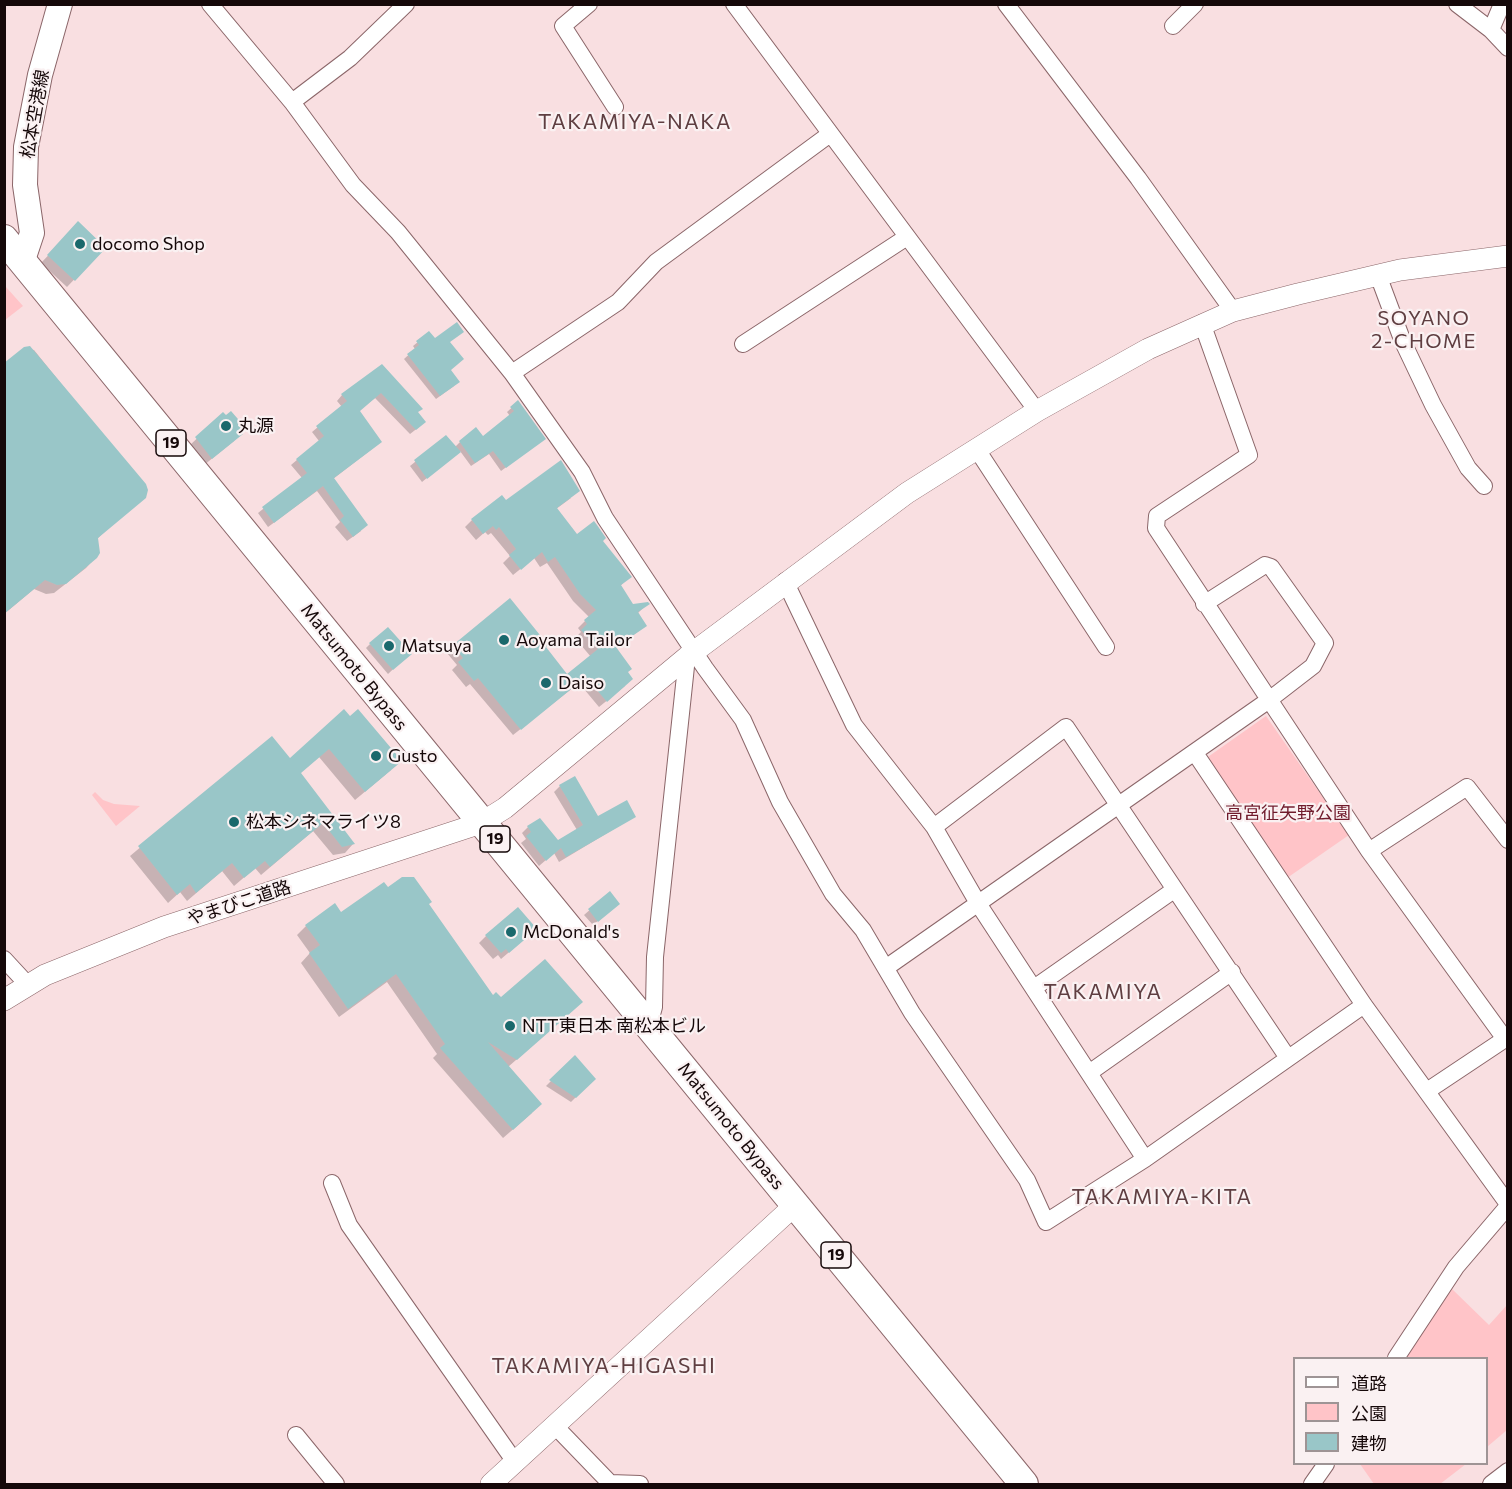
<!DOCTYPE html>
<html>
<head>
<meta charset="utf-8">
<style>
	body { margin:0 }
	#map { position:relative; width:1512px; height:1489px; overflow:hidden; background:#f9dfe1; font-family:Commissioner,"Noto Sans JP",sans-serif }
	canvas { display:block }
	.frame { position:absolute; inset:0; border:6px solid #150809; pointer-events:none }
	.legend { position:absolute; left:1293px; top:1357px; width:195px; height:108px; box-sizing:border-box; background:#faf1f2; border:2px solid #9e9495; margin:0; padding:8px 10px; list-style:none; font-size:18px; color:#150809 }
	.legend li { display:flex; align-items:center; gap:12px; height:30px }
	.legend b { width:30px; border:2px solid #9e9495 }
</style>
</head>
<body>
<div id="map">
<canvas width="1512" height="1489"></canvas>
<div class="frame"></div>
<ul class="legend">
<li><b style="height:8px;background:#fff"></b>道路</li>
<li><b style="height:16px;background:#ffc4c8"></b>公園</li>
<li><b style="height:16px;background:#99c6c8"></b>建物</li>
</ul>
</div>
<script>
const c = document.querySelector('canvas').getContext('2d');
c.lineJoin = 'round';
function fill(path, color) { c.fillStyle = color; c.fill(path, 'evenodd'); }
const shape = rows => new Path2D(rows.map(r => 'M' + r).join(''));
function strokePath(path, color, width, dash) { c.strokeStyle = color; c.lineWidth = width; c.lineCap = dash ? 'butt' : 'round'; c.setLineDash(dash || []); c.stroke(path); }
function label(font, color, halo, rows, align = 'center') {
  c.font = font + ' Commissioner,"Noto Sans JP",sans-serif'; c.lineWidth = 4.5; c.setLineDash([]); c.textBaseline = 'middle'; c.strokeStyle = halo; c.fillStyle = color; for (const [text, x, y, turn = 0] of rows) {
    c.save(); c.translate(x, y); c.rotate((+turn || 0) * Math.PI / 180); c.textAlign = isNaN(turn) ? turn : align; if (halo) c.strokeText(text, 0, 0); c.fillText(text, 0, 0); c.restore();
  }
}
fill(shape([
	[6,287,23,306,5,320,5,289],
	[1266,716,1349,835,1287,878,1205,759],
	[95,792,103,800,114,804,140,806,116,826,92,795],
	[1452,1289,1489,1325,1507,1305,1507,1430,1487,1447,1486,1358,1405,1358],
	[1360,1464,1466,1464,1440,1484,1374,1484]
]), '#ffc4c8');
fill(shape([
	[78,224,104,248,67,287,41,263],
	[429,333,435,340,448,343,449,370,454,386,436,399,404,359,415,349,413,346],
	[24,348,34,350,147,490,97,539,96,557,86,568,54,593,46,594,34,589,4,614,4,365],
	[382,366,417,413,419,427,410,434,375,398,358,411,381,442,333,479,361,531,347,541,335,527,340,522,317,491,268,527,258,513,302,478,291,465,319,441,312,432,342,407,337,401,342,395],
	[518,402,540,442,501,471,489,454,471,466,460,451,422,482,410,466,446,437,455,447,460,442,483,438,510,416,507,412],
	[223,414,238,430,234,441,204,465,189,446],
	[571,498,556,509,577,536,601,541,630,577,620,586,633,605,645,606,637,614,645,626,615,649,625,686,599,707,579,683,513,735,470,684,466,687,452,670,457,665,447,653,510,600,567,676,591,657,575,638,581,632,578,628,589,617,573,601,547,563,540,567,534,558,513,575,503,563,510,556,491,533,488,535,485,532,476,540,465,527,472,520,506,502],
	[370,644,405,658,388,674,366,648],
	[344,711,391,770,355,800,319,757,300,773,353,844,345,853,333,855,313,831,261,875,255,868,234,886,222,871,187,901,180,892,168,903,130,856,271,738,290,761],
	[560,786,598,818,634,817,559,862,554,853,539,866,521,843,526,839,522,833,528,827,540,820,557,842,577,830,554,792],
	[388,889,427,904,493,997,573,1010,508,1067,532,1113,503,1138,433,1058,437,1054,387,982,339,1017,301,963,310,953,297,935,306,926,341,914],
	[609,893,613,908,593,925,584,915],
	[486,936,528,936,501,959,498,955,493,959,479,943],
	[575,1057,594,1079,571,1102,546,1086]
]), '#0003');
fill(shape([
	[78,221,106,248,75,281,47,255],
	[457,322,464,332,450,342,464,359,451,370,460,382,440,396,407,354,419,345,416,341,429,331,435,338],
	[30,346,146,484,148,490,146,498,98,538,100,553,97,558,66,584,57,585,45,580,4,614,4,363,24,347],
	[382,364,423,409,418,412,426,422,416,430,381,393,360,411,382,442,334,478,368,525,353,537,340,520,344,516,323,486,274,523,262,507,307,473,296,459,324,436,316,426,347,401,341,394],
	[518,400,546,439,506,468,493,451,475,463,459,441,476,427,483,436,514,411,510,407],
	[231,411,244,426,240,429,243,434,212,459,195,437,223,412,226,415],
	[446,435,461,452,427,479,414,460],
	[561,460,580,491,557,508,577,534,594,521,597,525,606,538,603,541,632,577,621,585,633,604,648,602,650,604,638,612,647,626,616,647,632,669,628,672,633,679,607,702,586,677,521,730,478,678,474,681,458,662,463,658,453,645,510,598,548,645,546,647,567,674,598,649,581,630,587,624,584,620,596,610,580,594,555,557,548,562,542,552,521,570,509,555,516,549,499,527,496,530,493,526,483,534,471,519,502,495,506,500],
	[388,627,412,654,393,670,369,643],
	[344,709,350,716,358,709,402,761,365,792,329,749,301,773,355,844,342,847,323,823,270,867,265,861,244,878,232,863,196,893,190,884,177,895,138,846,272,736,290,758],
	[575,776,598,816,627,800,636,817,566,857,561,848,546,861,526,836,531,832,527,826,540,818,558,840,583,825,559,785],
	[402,877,414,877,432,902,429,904,493,995,496,992,501,997,545,959,583,1002,517,1060,488,1042,542,1104,513,1130,440,1048,445,1044,396,974,348,1009,309,953,320,945,305,925,335,903,341,912,384,882,388,887],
	[610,891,620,904,598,922,588,909],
	[518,907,537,929,509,953,506,949,501,953,485,935],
	[575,1055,596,1079,576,1098,549,1080]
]), '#99c6c8');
const minor = shape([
	[210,4,292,102,353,185,398,232,512,373,582,472,605,518,705,668,743,720,780,802,833,894,863,930,912,1013,1027,1180,1046,1222,1145,1159,1364,1005],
	[589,4,563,26,615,107],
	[734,4,1037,411],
	[1006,4,1138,178,1233,311],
	[1457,4,1491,30,1508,48],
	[1173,26,1195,4],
	[1491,30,1502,4],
	[292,102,350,58,406,4],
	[1378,275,1403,342,1433,405,1468,468,1484,486],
	[1202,323,1249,455,1157,516,1156,528,1369,851,1505,1039,1508,1037],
	[743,344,907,237],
	[512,373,618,302,656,262,830,134],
	[976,448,1106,647],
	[785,581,854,725,934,827,979,905,1145,1159],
	[1195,753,1364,1005,1508,1204],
	[934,827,1066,727,1288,1058],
	[1369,851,1467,787,1508,840],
	[4,959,28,985],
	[887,967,1269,700,1313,666,1325,643,1271,567,1265,565,1204,604],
	[1034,988,1174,890],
	[649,1025,654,1007,655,957,687,657],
	[1089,1073,1232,972],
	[1427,1091,1505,1039],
	[332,1183,349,1225,515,1462],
	[1396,1358,1456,1267,1508,1206],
	[555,1426,610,1483,640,1484],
	[296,1435,336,1484],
	[1312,1484,1326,1464],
	[1491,1484,1508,1471]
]);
const tertiary = shape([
	[4,1000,45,975,164,927,481,823,505,808,687,657,907,493,1037,411,1148,349,1233,311,1298,294,1400,270,1508,256],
	[491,1484,795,1205]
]);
const secondary = shape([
	[23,260,32,233,25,185,26,147,40,75,60,4]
]);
const trunk = shape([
	[4,239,1024,1484]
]);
strokePath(minor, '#8b6669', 18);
strokePath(tertiary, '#8b6669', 22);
strokePath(secondary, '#8b6669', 26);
strokePath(trunk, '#8b6669', 30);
strokePath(minor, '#fff', 16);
strokePath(tertiary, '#fff', 21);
strokePath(secondary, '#fff', 24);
strokePath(trunk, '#fff', 28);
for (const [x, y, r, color] of [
	[80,244,6,"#1a686c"],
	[226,426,6,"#1a686c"],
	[504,640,6,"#1a686c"],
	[389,646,6,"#1a686c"],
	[546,683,6,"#1a686c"],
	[376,756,6,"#1a686c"],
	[234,822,6,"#1a686c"],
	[511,932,6,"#1a686c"],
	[510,1026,6,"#1a686c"]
]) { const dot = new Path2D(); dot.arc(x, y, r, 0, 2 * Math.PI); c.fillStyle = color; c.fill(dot); strokePath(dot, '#faf1f2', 2); }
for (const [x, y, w] of [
	[171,443,30],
	[495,839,30],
	[836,1255,30]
]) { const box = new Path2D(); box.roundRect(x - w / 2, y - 13, w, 26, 4.5); c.fillStyle = '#faf1f2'; c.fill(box); strokePath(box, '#150809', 1.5); }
label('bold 16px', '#150809', null, [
	["19",171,443],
	["19",495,839],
	["19",836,1255]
]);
label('18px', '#150809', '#faf1f2', [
	["松本空港線",35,114,-80],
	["Matsumoto Bypass",354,667,51],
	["やまびこ道路",239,903,-18],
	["Matsumoto Bypass",731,1126,51]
]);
label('18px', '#150809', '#faf1f2', [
	["docomo Shop",92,244],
	["丸源",238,426],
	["Aoyama Tailor",516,640],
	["Matsuya",401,646],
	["Daiso",558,683],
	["Gusto",388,756],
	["松本シネマライツ8",246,822],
	["McDonald's",523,932],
	["NTT東日本 南松本ビル",522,1026]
], 'left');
label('18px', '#701b2c', '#faf1f2', [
	["高宮征矢野公園",1288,813]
]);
c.letterSpacing = '1.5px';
label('20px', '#5f3e41', '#faf1f2', [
	["SOYANO",1424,318],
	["2-CHOME",1424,341]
]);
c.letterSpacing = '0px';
c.letterSpacing = '1.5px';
label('21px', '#5f3e41', '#faf1f2', [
	["TAKAMIYA-NAKA",635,122],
	["TAKAMIYA",1103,992],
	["TAKAMIYA-KITA",1162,1197],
	["TAKAMIYA-HIGASHI",604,1366]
]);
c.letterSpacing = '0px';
</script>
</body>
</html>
